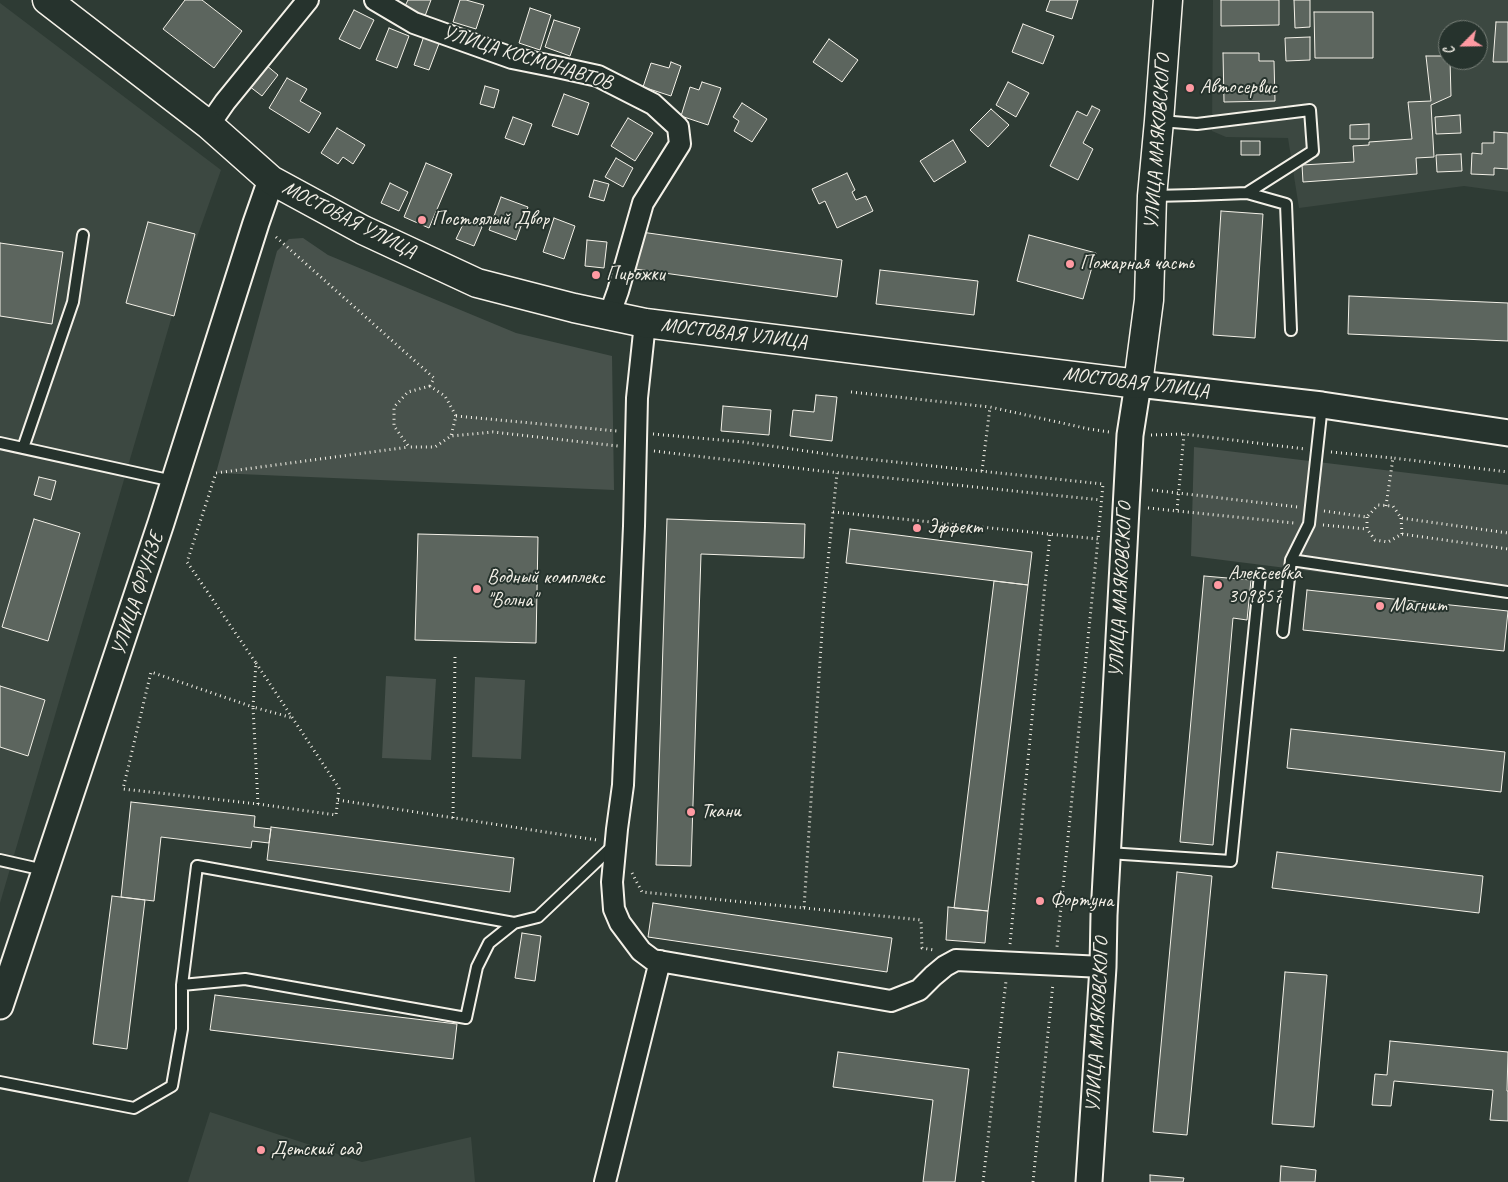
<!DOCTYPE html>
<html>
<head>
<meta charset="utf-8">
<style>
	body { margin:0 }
	#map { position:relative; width:1508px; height:1182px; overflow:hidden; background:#2e3b34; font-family:Caveat,sans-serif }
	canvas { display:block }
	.north { position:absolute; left:1438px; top:20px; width:50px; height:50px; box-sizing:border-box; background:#26332d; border:1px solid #787f78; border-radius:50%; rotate:247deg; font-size:14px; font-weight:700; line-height:20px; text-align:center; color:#f4f1e8 }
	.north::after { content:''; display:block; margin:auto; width:18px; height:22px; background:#ff9aa2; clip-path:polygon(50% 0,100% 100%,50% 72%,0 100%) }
</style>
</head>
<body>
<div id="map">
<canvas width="1508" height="1182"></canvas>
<div class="north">С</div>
</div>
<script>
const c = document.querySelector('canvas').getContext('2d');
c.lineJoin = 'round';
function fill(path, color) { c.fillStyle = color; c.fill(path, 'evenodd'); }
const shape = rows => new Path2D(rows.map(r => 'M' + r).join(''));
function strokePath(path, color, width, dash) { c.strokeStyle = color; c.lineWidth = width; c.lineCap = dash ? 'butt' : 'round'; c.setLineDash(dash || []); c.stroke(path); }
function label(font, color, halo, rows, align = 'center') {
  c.font = font + ' Caveat,sans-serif'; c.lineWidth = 4; c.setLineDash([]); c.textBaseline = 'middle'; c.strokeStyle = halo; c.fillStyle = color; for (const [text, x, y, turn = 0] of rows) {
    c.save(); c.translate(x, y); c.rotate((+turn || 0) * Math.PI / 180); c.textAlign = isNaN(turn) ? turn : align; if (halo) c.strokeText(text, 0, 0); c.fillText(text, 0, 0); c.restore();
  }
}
fill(shape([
	[1213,0,1508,0,1508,192,1464,186,1299,208,1288,138,1226,137,1212,131],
	[1448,30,1478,30,1478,60,1448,60],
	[0,3,221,170,186,268,0,903],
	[210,1112,362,1162,471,1137,475,1182,188,1182]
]), '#3c4841');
fill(shape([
	[303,238,328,255,516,333,612,356,614,490,216,473,277,251,289,239],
	[1194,447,1508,485,1508,596,1191,556],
	[386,676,436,679,431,760,382,758],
	[475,677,525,680,521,759,472,757]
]), '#48524c');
const building = shape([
	[185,0,202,0,242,31,214,68,163,29,185,0],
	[408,0,431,0,425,16,404,8,408,0],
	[460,0,466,0,484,5,476,29,453,22,460,0],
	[1050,0,1078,0,1072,19,1046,11,1050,0],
	[1221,0,1279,0,1279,25,1221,26,1221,0],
	[1294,0,1310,0,1310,27,1295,28,1294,0],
	[530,8,551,15,540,50,519,43,530,8],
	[354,10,374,20,360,49,339,39,354,10],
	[1314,12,1373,12,1373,58,1315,58,1314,12],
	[554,20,580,28,570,56,545,47,554,20],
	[1496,22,1508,22,1508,62,1493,62,1496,22],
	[1023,24,1054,36,1043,64,1012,52,1023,24],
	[389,28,409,36,397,68,376,60,389,28],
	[424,36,440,41,429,70,414,65,424,36],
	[1310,37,1310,60,1286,61,1285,38,1310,37],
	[829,39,858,60,842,82,813,62,829,39],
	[1223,53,1259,53,1259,61,1274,61,1275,101,1224,102,1223,53],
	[1426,56,1448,56,1448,60,1450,60,1451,96,1431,105,1434,157,1416,158,1417,174,1303,182,1302,165,1354,162,1353,146,1369,145,1369,142,1412,139,1408,102,1431,101,1426,56],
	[671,62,681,66,671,96,643,87,651,63,669,68,671,62],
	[266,65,278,75,262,96,249,86,266,65],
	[287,78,307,89,300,101,321,113,309,133,269,108,287,78],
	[702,82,721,88,708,125,681,116,690,87,699,90,702,82],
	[1008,82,1029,93,1016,117,996,105,1008,82],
	[485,86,499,90,494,108,480,104,485,86],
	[564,94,589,103,578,135,552,126,564,94],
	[742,103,767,119,752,142,734,131,739,121,733,117,742,103],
	[1092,106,1100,110,1083,143,1093,149,1078,180,1050,166,1077,111,1087,116,1092,106],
	[991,109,1009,125,988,147,970,130,991,109],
	[1460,115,1461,133,1436,134,1435,117,1460,115],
	[513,117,532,124,524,145,505,138,513,117],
	[628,118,653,133,635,161,611,146,628,118],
	[1369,124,1369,139,1350,139,1350,125,1369,124],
	[337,128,365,145,353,164,343,157,338,164,321,153,337,128],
	[1494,132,1508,133,1508,169,1494,168,1494,175,1471,174,1472,153,1482,154,1482,143,1494,143,1494,132],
	[953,140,966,162,934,182,920,161,953,140],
	[1241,141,1260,141,1260,155,1241,155,1241,141],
	[1461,154,1462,171,1437,172,1436,155,1461,154],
	[616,158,633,168,623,187,605,177,616,158],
	[426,163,452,174,429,228,404,217,426,163],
	[847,173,855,190,852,192,856,200,866,196,873,211,837,228,825,201,819,204,812,189,847,173],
	[594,180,609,184,604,201,589,197,594,180],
	[390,183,408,192,399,211,381,203,390,183],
	[501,197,528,207,516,240,489,230,501,197],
	[1221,211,1263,214,1255,338,1213,335,1221,211],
	[554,218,575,226,564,259,543,252,554,218],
	[465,220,482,227,474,246,456,239,465,220],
	[148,222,195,234,174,316,126,303,148,222],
	[641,232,842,260,837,297,635,269,641,232],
	[1029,235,1096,253,1083,299,1017,281,1029,235],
	[587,240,607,242,604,268,585,266,587,240],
	[0,243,63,252,52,324,0,316,0,243],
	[880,270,978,281,974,315,876,304,880,270],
	[1349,296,1508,303,1508,341,1348,334,1349,296],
	[816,395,837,397,832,441,790,436,793,410,814,412,816,395],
	[723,406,771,410,769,435,721,431,723,406],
	[39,477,56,481,51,500,34,495,39,477],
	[34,519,80,533,48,641,2,627,34,519],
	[667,519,805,524,804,558,701,554,691,866,656,865,667,519],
	[850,529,1032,552,1028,585,846,563,850,529],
	[418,534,538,537,536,643,415,640,418,534],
	[1204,576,1251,580,1247,620,1233,618,1213,845,1180,842,1204,576],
	[994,581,1028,585,988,911,954,908,994,581],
	[1307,590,1508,611,1504,651,1303,630,1307,590],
	[0,686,45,700,28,756,0,747,0,686],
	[1291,729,1505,752,1501,792,1287,768,1291,729],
	[131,802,255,816,254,827,271,829,269,843,252,841,251,848,161,837,154,901,121,897,131,802],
	[271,827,514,858,510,892,267,860,271,827],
	[1277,852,1483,876,1479,913,1272,888,1277,852],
	[1177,872,1212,876,1187,1135,1153,1132,1177,872],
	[112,896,145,900,127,1049,93,1044,112,896],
	[653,903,892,938,887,972,648,937,653,903],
	[948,907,988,911,985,943,946,940,948,907],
	[522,933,541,936,535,981,515,978,522,933],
	[1285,972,1327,975,1314,1127,1272,1124,1285,972],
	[215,995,457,1024,453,1059,210,1030,215,995],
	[1390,1041,1508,1052,1507,1091,1508,1091,1508,1121,1490,1120,1493,1090,1394,1081,1391,1106,1372,1105,1375,1074,1387,1075,1390,1041],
	[838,1052,969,1069,955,1182,923,1182,933,1100,833,1087,838,1052],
	[1281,1166,1316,1170,1315,1182,1280,1182,1281,1166],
	[1150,1175,1184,1178,1183,1182,1150,1182,1150,1175]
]);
fill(building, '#5c655e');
strokePath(building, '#f4f1e8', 1);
const service = shape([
	[1247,193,1286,204,1291,330],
	[1153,196,1194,195,1247,193,1313,151,1310,110,1197,124,1161,121],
	[0,443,173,481],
	[23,448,73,302,83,235],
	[1291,560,1508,592],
	[1283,632,1291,560,1309,524,1322,405],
	[1108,853,1231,861,1260,574],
	[0,860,44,870],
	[182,985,197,866,514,923],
	[0,1082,134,1108,172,1086,182,1029,182,985,245,979,466,1018,477,967,489,943,514,923,538,917,615,844]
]);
const minor = shape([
	[375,0,414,23,512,58,557,67,598,76,653,104,678,127,680,144,643,203,618,291,609,316],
	[209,125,225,102,308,0],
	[645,323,637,398,634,526,623,785,617,829,612,882,614,909,620,923,641,951,653,960,891,1001,919,990,933,976,945,966,956,960,1103,967],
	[605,1182,660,961]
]);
const tertiary = shape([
	[0,1006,161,523,256,223,271,180],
	[1089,1182,1103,967,1104,915,1130,435,1138,384,1322,405,1508,433]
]);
const secondary = shape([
	[47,0,209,125,271,180,363,230,477,283,574,308,645,323,1138,384,1149,300,1152,196,1159,121,1168,0]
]);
strokePath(service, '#f4f1e8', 14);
strokePath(minor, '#f4f1e8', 24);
strokePath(tertiary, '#f4f1e8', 29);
strokePath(secondary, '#f4f1e8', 31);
strokePath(shape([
	[276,237,434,378,430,386,445,396,456,416,451,436],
	[430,386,408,392,394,407,394,426,409,447,435,447,451,436,493,432,618,446],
	[851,392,990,407],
	[456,416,617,431],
	[653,434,743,442,848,457,1103,484,1098,539],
	[1151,435,1184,434],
	[654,451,821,471,1101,500],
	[1331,452,1393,458],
	[982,471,990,407,1089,429,1109,432],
	[1152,490,1298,507],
	[1386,506,1393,458,1508,472],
	[1148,508,1294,523],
	[1177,510,1184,434,1305,449],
	[1324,511,1367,517,1378,505,1393,506,1401,518,1508,533],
	[833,512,1098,539,1057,947],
	[1367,517,1367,529,1375,540,1388,542,1402,534,1508,549],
	[1401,518,1402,534],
	[1323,525,1367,529],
	[256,663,339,788,336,815,258,804,123,789,151,672,253,707,256,663,187,562,216,473,409,447],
	[338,800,597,840],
	[258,804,253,707,293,718],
	[453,818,455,656],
	[632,873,642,892,804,908,824,600,837,473],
	[804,908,921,920,922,948,934,950],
	[1010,944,1050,534],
	[983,1182,1006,981],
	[1033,1182,1053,983]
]), '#f4f1e8', 3, [1, 4]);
strokePath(service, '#26332d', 10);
strokePath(minor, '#26332d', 20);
strokePath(tertiary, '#26332d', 25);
strokePath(secondary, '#26332d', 28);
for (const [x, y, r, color] of [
	[1190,88,5,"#ff9aa2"],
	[422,220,5,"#ff9aa2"],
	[1070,264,5,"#ff9aa2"],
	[596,275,5,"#ff9aa2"],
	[917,528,5,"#ff9aa2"],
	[1218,585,5,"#ff9aa2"],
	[477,589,5,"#ff9aa2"],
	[1380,606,5,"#ff9aa2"],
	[691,812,5,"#ff9aa2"],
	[1040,901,5,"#ff9aa2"],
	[261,1150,5,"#ff9aa2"]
]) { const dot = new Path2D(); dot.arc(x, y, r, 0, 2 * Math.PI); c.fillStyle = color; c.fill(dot); strokePath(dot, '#26332d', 2); }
label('20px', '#f4f1e8', '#26332d', [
	["УЛИЦА КОСМОНАВТОВ",527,58,17],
	["УЛИЦА МАЯКОВСКОГО",1158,142,-86],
	["МОСТОВАЯ УЛИЦА",349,220,27],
	["МОСТОВАЯ УЛИЦА",734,334,7],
	["МОСТОВАЯ УЛИЦА",1136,383,7],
	["УЛИЦА МАЯКОВСКОГО",1121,590,-87],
	["УЛИЦА ФРУНЗЕ",138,594,-72],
	["УЛИЦА МАЯКОВСКОГО",1098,1025,-87]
]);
label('20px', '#f4f1e8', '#26332d', [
	["Автосервис",1200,88],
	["Постоялый Двор",432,220],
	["Пожарная часть",1080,264],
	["Пирожки",606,275],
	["Эффект",927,528],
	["Алексеевка",1228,574],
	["309857",1228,597],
	["Водный комплекс",487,578],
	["\"Волна\"",487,601],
	["Магнит",1390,606],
	["Ткани",701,812],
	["Фортуна",1050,901],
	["Детский сад",271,1150]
], 'left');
</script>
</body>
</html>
